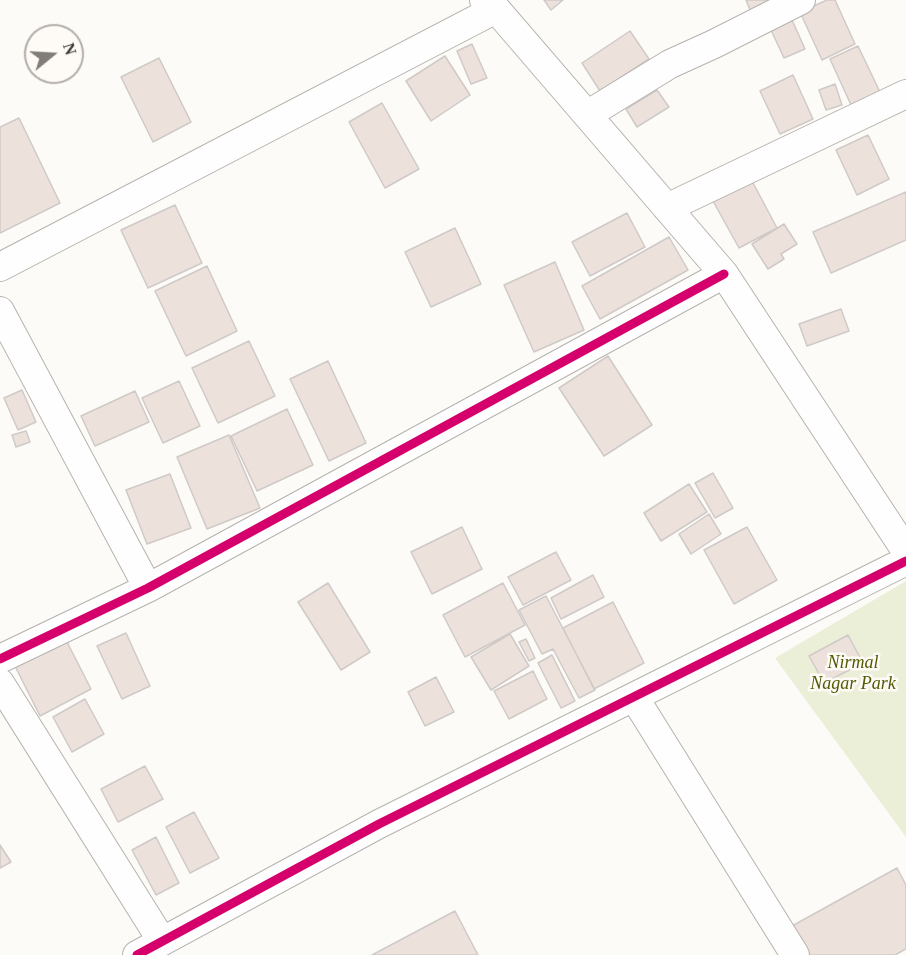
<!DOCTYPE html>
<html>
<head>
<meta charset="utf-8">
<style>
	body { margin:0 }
	#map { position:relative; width:906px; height:955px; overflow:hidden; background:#fdfbf8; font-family:Georgia,serif }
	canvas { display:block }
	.north { position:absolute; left:24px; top:24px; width:60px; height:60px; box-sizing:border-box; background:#fefbf7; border:2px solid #b2ada8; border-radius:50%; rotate:72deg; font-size:16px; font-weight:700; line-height:24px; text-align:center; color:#3f3932 }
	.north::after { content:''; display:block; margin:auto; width:21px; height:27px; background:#827d77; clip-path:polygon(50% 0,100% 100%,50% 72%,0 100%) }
</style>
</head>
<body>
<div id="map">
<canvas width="906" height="955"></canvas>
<div class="north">N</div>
</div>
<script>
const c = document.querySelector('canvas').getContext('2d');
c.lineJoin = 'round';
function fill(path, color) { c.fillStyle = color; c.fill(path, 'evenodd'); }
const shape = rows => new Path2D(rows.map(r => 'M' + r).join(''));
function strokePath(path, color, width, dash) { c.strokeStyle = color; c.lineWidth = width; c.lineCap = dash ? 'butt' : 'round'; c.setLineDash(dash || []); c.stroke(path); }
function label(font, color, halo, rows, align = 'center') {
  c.font = font + ' Georgia,serif'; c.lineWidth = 5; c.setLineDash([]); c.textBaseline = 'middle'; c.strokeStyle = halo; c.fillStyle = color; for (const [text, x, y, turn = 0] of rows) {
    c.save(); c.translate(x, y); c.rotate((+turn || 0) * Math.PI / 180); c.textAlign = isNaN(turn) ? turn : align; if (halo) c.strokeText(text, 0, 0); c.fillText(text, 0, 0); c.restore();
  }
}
fill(shape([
	[906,581,906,837,775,658]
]), '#ebefd8');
const building = shape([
	[544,0,563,0,551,10,544,0],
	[746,0,770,0,750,10,746,0],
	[827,0,835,0,855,44,822,60,800,12,827,0],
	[792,20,805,49,784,58,771,30,792,20],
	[630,31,649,59,600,91,582,63,630,31],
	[472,44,487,78,471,84,457,51,472,44],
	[858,46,880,92,851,105,830,59,858,46],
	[445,56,470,95,431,121,406,81,445,56],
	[159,58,191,122,153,142,121,77,159,58],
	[793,75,813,119,780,134,760,91,793,75],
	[835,84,842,105,826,110,819,90,835,84],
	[657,90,669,107,637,127,626,109,657,90],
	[382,103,419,169,385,188,349,122,382,103],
	[19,118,60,203,0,233,0,127,19,118],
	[868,135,889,179,857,195,836,150,868,135],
	[752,181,777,228,739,248,713,201,752,181],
	[906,192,906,240,831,273,813,232,906,192],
	[175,205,202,263,148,288,121,230,175,205],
	[627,213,645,247,590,276,572,242,627,213],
	[784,224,797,244,781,254,784,259,768,269,752,244,784,224],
	[455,228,481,284,431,307,405,252,455,228],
	[669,237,688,270,600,319,582,286,669,237],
	[555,262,584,330,534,352,504,285,555,262],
	[207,266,237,331,186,356,155,291,207,266],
	[841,309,849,331,807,346,799,324,841,309],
	[249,341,275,396,218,423,192,368,249,341],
	[608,356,652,425,604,456,559,388,608,356],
	[328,361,366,443,329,461,290,379,328,361],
	[179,381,200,426,163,443,142,398,179,381],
	[22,390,36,422,18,430,4,398,22,390],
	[135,391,149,422,95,446,81,416,135,391],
	[287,409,313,465,257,491,231,436,287,409],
	[26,431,30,442,16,447,12,435,26,431],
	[229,435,260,508,207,529,177,457,229,435],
	[713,473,733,508,715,518,695,483,713,473],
	[170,474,191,528,147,544,126,490,170,474],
	[689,484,707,512,661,541,644,513,689,484],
	[709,514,721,534,691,554,679,534,709,514],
	[462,527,482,569,432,594,411,552,462,527],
	[747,527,777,580,734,604,704,550,747,527],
	[556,552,571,580,523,605,508,577,556,552],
	[593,575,604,597,561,619,551,598,593,575],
	[328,583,370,652,341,670,298,602,328,583],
	[503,583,525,625,465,657,443,615,503,583],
	[546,596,595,690,579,698,553,649,542,654,519,610,546,596],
	[613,602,644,663,594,689,563,628,613,602],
	[126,633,150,686,122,699,97,646,126,633],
	[510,634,529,666,491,690,471,657,510,634],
	[848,635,863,663,824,683,809,656,848,635],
	[526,639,535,658,529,661,519,642,526,639],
	[66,640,91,689,40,716,15,666,66,640],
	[552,655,575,701,561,708,538,663,552,655],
	[533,671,547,699,509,719,494,691,533,671],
	[436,677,454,712,425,726,408,692,436,677],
	[85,699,104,734,72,752,53,717,85,699],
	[145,766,163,799,118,822,101,789,145,766],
	[194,812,219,858,190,873,166,827,194,812],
	[156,837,179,883,156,895,132,850,156,837],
	[0,845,11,862,0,868,0,845],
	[897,868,906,885,906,949,895,955,808,955,792,926,897,868],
	[455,911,478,955,372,955,455,911]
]);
fill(building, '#ede1dc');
strokePath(building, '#cfcac7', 1.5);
const minor = shape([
	[484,0,496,9,724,274,906,551],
	[587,115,670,64,714,44,801,0],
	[667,208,906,94],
	[0,267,496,9],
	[0,311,148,588],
	[0,659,148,588,724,274],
	[0,683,162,941],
	[634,697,795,955],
	[137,955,379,824,906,561]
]);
strokePath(minor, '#b6b2ae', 30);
strokePath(minor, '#fffefe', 28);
strokePath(shape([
	[0,659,148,588,724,274],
	[137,955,379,824,906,561]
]), '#d6006c', 9);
label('italic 18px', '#515b05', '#fefbf7', [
	["Nirmal",853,663],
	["Nagar Park",853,684]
]);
</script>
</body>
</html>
